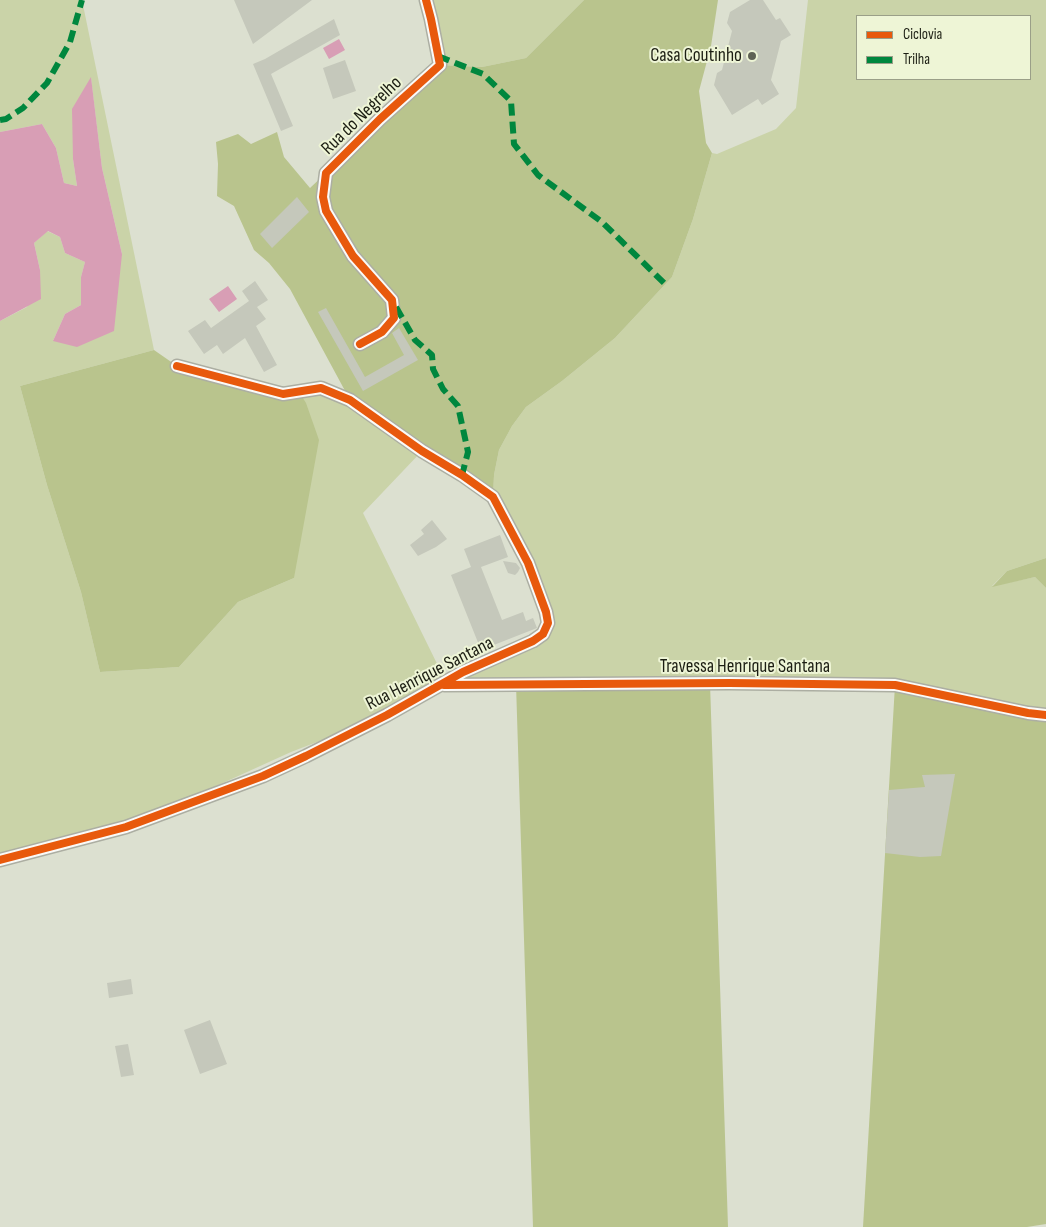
<!DOCTYPE html>
<html>
<head>
<meta charset="utf-8">
<style>
	body { margin:0 }
	#map { position:relative; width:1046px; height:1227px; overflow:hidden; background:#dce0d0; font-family:"Sofia Sans Condensed",sans-serif }
	canvas { display:block }
	.legend { position:absolute; left:856px; top:15px; width:175px; height:65px; box-sizing:border-box; background:#eef5d6; border:1px solid #9a9f88; margin:0; padding:6px 9px; list-style:none; font-size:15px; color:#1c1e13 }
	.legend li { display:flex; align-items:center; gap:10px; height:25px }
	.legend b { width:25px; border:1px solid #9a9f88 }
</style>
</head>
<body>
<div id="map">
<canvas width="1046" height="1227"></canvas>
<ul class="legend">
<li><b style="height:6px;background:#e8590c"></b>Ciclovia</li>
<li><b style="height:6px;background:#00873e"></b>Trilha</li>
</ul>
</div>
<script>
const c = document.querySelector('canvas').getContext('2d');
c.lineJoin = 'round';
function fill(path, color) { c.fillStyle = color; c.fill(path, 'evenodd'); }
const shape = rows => new Path2D(rows.map(r => 'M' + r).join(''));
function strokePath(path, color, width, dash) { c.strokeStyle = color; c.lineWidth = width; c.lineCap = dash ? 'butt' : 'round'; c.setLineDash(dash || []); c.stroke(path); }
function label(font, color, halo, rows, align = 'center') {
  c.font = font + ' "Sofia Sans Condensed",sans-serif'; c.lineWidth = 4; c.setLineDash([]); c.textBaseline = 'middle'; c.strokeStyle = halo; c.fillStyle = color; for (const [text, x, y, turn = 0] of rows) {
    c.save(); c.translate(x, y); c.rotate((+turn || 0) * Math.PI / 180); c.textAlign = isNaN(turn) ? turn : align; if (halo) c.strokeText(text, 0, 0); c.fillText(text, 0, 0); c.restore();
  }
}
fill(shape([
	[0,0,82,0,154,350,20,386,47,485,81,592,100,672,179,667,238,602,294,578,299,392,321,388,422,451,363,513,446,682,533,641,548,623,493,497,494,475,499,450,512,426,526,407,562,381,615,338,672,277,693,219,712,153,717,154,776,129,796,108,808,0,1046,0,1046,558,1007,571,992,586,1035,577,1046,588,1046,714,895,685,441,685,387,715,291,752,126,827,0,860,0,321,27,307,40,270,34,243,47,231,60,237,65,253,85,262,81,277,81,305,65,314,53,341,122,254,102,168,91,78,73,159,77,186,64,183,56,148,42,124,0,132],
	[857,16,1030,16,1030,79,857,79],
	[426,0,584,0,526,58,482,67,440,65]
]), '#cad3a8');
fill(shape([
	[584,0,718,0,711,46,699,91,706,143,712,153,693,219,672,277,615,338,562,381,526,407,512,426,499,450,494,475,493,497,350,400,290,289,269,263,254,250,234,206,217,196,218,164,216,142,238,134,251,144,277,132,284,157,310,188,440,65,482,67,526,58],
	[154,350,177,366,299,392,306,403,319,440,294,578,238,602,179,667,100,672,81,592,47,485,20,386],
	[1046,558,1046,588,1035,577,992,587,1007,571],
	[710,683,728,1227,533,1227,516,684],
	[895,685,1046,716,1046,1224,1027,1227,863,1227]
]), '#b9c48d');
fill(shape([
	[339,39,345,50,329,59,323,48],
	[91,77,102,168,122,254,114,331,77,347,53,341,65,314,81,305,81,277,85,262,65,253,60,237,48,231,34,243,40,270,41,299,0,321,0,132,42,124,56,148,64,183,77,186,73,159,72,109],
	[228,286,237,299,219,312,209,299]
]), '#d89eb5');
fill(shape([
	[234,0,312,0,253,44],
	[750,0,763,0,776,20,780,18,791,35,781,41,771,80,779,94,762,105,758,99,732,115,714,85,717,73,722,70,732,31,727,23,730,12],
	[334,19,340,35,271,74,293,126,281,131,253,64,265,59],
	[345,60,356,91,333,99,323,68],
	[297,197,309,212,272,248,260,234],
	[255,281,268,300,257,307,266,319,256,326,277,365,264,372,245,338,223,354,217,345,204,354,188,331,205,320,211,328,249,301,242,291],
	[326,308,365,377,404,355,392,333,399,328,418,360,363,391,318,312],
	[432,520,447,539,436,547,418,556,410,545,424,534,421,530],
	[500,535,508,557,481,567,502,620,523,612,526,621,533,618,537,628,481,650,451,575,471,567,464,549],
	[503,561,516,563,520,568,518,572,515,575,508,573],
	[955,774,941,856,920,857,885,853,889,790,925,787,922,775],
	[131,979,133,994,109,998,107,983],
	[210,1020,227,1064,200,1074,184,1030],
	[128,1044,134,1075,121,1077,115,1046]
]), '#c5c8bb');
const minor = shape([
	[360,344,382,332,394,318,392,300,353,256,326,211,323,197,326,173,380,119,440,65,431,19,426,0],
	[444,685,729,683,895,685,1028,713,1046,715],
	[0,860,126,827,263,776,306,756,387,715,463,672,533,641,543,634,548,623,546,612,528,563,493,497,462,475,422,451,350,400,321,388,283,394,177,366]
]);
strokePath(minor, '#acaea2', 15);
strokePath(minor, '#fafaf8', 12);
strokePath(shape([
	[438,56,483,74,511,101,514,144,538,175,602,222,665,284],
	[0,120,6,119,23,108,47,83,70,42,82,0],
	[396,307,415,340,432,355,433,369,443,389,458,406,468,452,462,475]
]), '#00873e', 6, [12, 6]);
strokePath(shape([
	[360,344,382,332,394,318,392,300,353,256,326,211,323,197,326,173,380,119,440,65,431,19,426,0],
	[444,685,729,683,895,685,1028,713,1046,715],
	[0,860,126,827,263,776,306,756,387,715,463,672,533,641,543,634,548,623,546,612,528,563,493,497,462,475,422,451,350,400,321,388,283,394,177,366]
]), '#e8590c', 8);
for (const [x, y, r, color] of [
	[752,56,5,"#5f6255"]
]) { const dot = new Path2D(); dot.arc(x, y, r, 0, 2 * Math.PI); c.fillStyle = color; c.fill(dot); strokePath(dot, '#eef5d6', 2); }
label('19px', '#1c1e13', '#eef5d6', [
	["Casa Coutinho",742,56]
], 'right');
label('19px', '#1c1e13', '#eef5d6', [
	["Rua do Negrelho",362,116,-44],
	["Travessa Henrique Santana",745,667],
	["Rua Henrique Santana",430,674,-27]
]);
</script>
</body>
</html>
